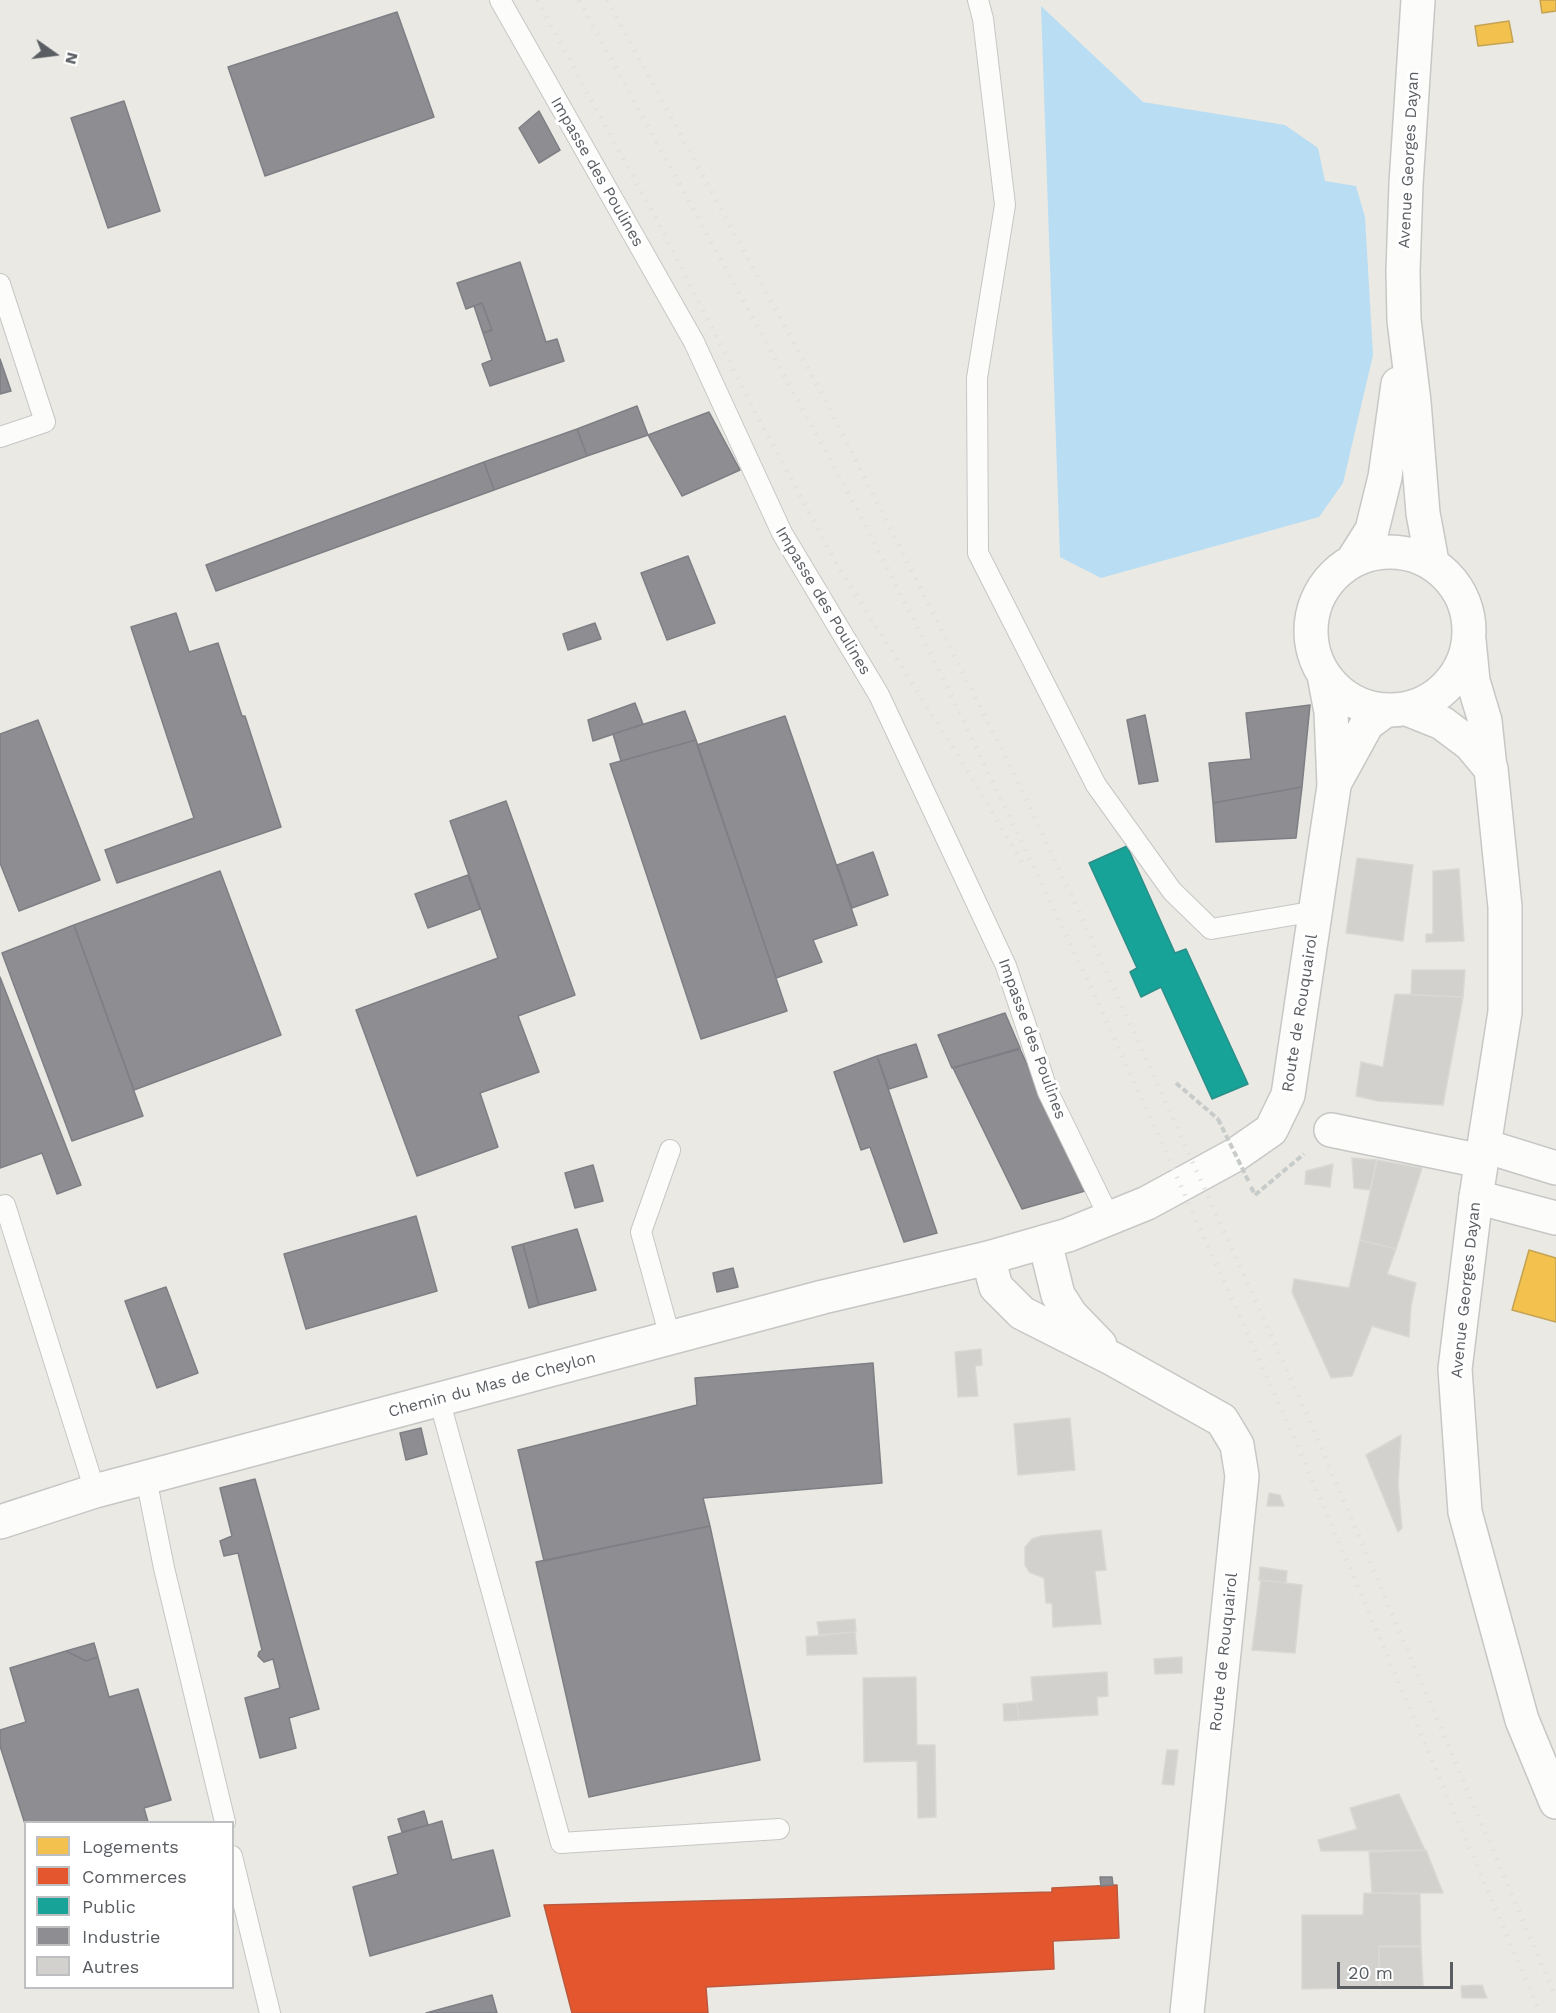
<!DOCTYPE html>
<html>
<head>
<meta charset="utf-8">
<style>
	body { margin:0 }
	#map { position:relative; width:1556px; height:2013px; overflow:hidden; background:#eae9e4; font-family:"Work Sans",sans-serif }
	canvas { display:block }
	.legend { position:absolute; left:24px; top:1821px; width:210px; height:168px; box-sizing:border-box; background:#fff; border:2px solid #bdbfc0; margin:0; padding:8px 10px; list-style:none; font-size:18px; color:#5a5e62 }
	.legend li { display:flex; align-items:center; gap:12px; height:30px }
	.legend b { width:30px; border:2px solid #bdbfc0 }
	.north { position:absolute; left:24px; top:24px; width:60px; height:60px; -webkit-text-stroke:4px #fff; paint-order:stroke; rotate:104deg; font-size:16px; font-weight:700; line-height:24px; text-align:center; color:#5a5e62 }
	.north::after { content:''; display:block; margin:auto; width:21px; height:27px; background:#5a5e62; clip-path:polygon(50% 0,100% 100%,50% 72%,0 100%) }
	.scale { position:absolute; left:1337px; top:1962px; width:116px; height:27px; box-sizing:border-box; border:3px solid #5a5e62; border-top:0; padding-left:8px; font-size:18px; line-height:21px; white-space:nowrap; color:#5a5e62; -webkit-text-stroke:4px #fff; paint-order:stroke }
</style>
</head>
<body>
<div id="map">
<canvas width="1556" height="2013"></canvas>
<ul class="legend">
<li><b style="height:16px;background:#f2c14e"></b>Logements</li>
<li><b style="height:16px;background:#e4572e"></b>Commerces</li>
<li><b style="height:16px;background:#17a398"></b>Public</li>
<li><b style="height:16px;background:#8d8d92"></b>Industrie</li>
<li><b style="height:16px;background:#d2d1ce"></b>Autres</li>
</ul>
<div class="north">N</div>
<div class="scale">20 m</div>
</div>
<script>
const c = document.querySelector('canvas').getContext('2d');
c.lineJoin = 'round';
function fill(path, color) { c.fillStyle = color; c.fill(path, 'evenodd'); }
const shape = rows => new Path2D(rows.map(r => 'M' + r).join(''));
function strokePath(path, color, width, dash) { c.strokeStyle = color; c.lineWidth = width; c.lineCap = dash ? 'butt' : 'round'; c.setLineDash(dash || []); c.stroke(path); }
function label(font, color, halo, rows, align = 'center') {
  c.font = font + ' "Work Sans",sans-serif'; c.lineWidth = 6; c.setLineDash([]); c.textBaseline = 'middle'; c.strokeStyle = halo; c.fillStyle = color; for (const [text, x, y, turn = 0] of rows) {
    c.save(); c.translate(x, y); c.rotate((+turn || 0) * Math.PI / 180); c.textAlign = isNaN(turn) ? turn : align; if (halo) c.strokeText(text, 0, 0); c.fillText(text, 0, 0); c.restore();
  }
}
fill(shape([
	[1041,6,1143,102,1285,125,1318,148,1325,181,1356,186,1365,217,1373,355,1343,483,1319,517,1101,578,1060,557]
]), '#b9ddf3');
const homes = shape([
	[1540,0,1556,0,1556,11,1542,13,1540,0],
	[1509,21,1513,42,1478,46,1475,26,1509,21],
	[1529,1250,1556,1258,1556,1322,1512,1310,1529,1250]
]);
fill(homes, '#f2c14e');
strokePath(homes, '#c4a354', 1.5);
const shops = shape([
	[1117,1885,1119,1938,1053,1941,1054,1969,706,1987,708,2013,572,2013,544,1905,1052,1892,1052,1888,1117,1885]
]);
fill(shops, '#e4572e');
strokePath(shops, '#bb593e', 1.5);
const public = shape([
	[1127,846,1175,953,1186,949,1248,1084,1212,1099,1161,987,1141,997,1130,972,1137,968,1089,863,1127,846]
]);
fill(public, '#17a398');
strokePath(public, '#2b8e88', 1.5);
const industry = shape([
	[397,12,434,117,265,176,228,67,397,12],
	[124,101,160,211,108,228,71,118,124,101],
	[539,111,560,150,539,163,519,128,539,111],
	[520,262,546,342,557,339,564,361,490,386,482,364,492,360,483,333,492,330,482,303,466,309,457,283,520,262],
	[482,303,492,330,483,333,474,306,482,303],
	[0,359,11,391,0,394,0,359],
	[637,406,648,435,587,456,577,429,637,406],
	[709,412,740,470,682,496,648,435,709,412],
	[577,429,587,456,494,490,484,462,577,429],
	[484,462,494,490,216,591,206,565,484,462],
	[688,556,715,623,667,640,641,573,688,556],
	[176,613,189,652,218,643,242,716,245,716,281,827,117,883,105,850,194,818,131,627,176,613],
	[595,623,601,639,568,650,563,634,595,623],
	[635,703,643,724,593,741,588,720,635,703],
	[1310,705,1302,787,1213,803,1209,763,1251,759,1246,713,1310,705],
	[685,711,696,740,621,761,613,734,685,711],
	[1145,715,1158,781,1139,784,1127,720,1145,715],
	[785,716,857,925,813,940,822,962,776,978,697,745,785,716],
	[38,720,100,880,19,911,0,863,0,734,38,720],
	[696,740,787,1011,701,1039,610,764,696,740],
	[1302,787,1296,838,1216,842,1213,803,1302,787],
	[506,801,575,995,518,1016,539,1072,480,1093,498,1147,417,1176,356,1010,498,958,450,821,506,801],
	[873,852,888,895,852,908,837,865,873,852],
	[220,871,281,1035,134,1090,74,925,220,871],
	[468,875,480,909,428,928,415,894,468,875],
	[74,925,143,1116,72,1141,2,953,74,925],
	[0,977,81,1185,57,1194,42,1153,0,1168,0,977],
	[1005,1013,1020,1048,952,1068,938,1035,1005,1013],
	[916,1044,927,1077,889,1089,877,1056,916,1044],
	[1020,1049,1085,1191,1022,1209,953,1068,1020,1049],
	[877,1056,937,1233,904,1242,870,1147,861,1150,834,1072,877,1056],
	[593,1165,603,1201,575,1208,565,1173,593,1165],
	[416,1216,437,1291,306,1329,284,1254,416,1216],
	[577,1229,596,1290,539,1305,523,1244,577,1229],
	[523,1244,539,1305,529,1308,512,1247,523,1244],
	[733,1268,738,1287,717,1292,713,1273,733,1268],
	[166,1287,198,1373,157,1388,125,1301,166,1287],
	[873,1363,882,1483,703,1498,710,1526,544,1561,518,1450,697,1405,695,1378,873,1363],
	[421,1428,427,1454,406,1460,400,1433,421,1428],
	[255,1479,319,1709,289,1718,296,1748,260,1758,245,1698,280,1688,273,1659,264,1662,258,1656,259,1652,262,1650,238,1553,224,1556,220,1541,232,1536,220,1488,255,1479],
	[710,1526,760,1760,589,1797,536,1562,710,1526],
	[94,1643,98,1657,86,1661,66,1651,94,1643],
	[66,1651,86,1661,98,1657,109,1697,138,1689,171,1800,144,1808,148,1822,26,1822,26,1827,0,1746,0,1730,26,1722,10,1668,66,1651],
	[424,1811,428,1825,402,1832,398,1819,424,1811],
	[442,1821,452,1860,493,1850,510,1916,370,1956,353,1887,398,1874,388,1837,442,1821],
	[1100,1877,1112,1877,1113,1885,1101,1886,1100,1877],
	[492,1995,497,2013,426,2013,492,1995]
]);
fill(industry, '#8d8d92');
strokePath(industry, '#7e7f84', 1.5);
const building = shape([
	[1357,858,1413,865,1403,941,1346,933,1357,858],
	[1459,869,1464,941,1426,942,1426,934,1433,934,1433,871,1459,869],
	[1412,970,1465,970,1463,997,1411,995,1412,970],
	[1395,994,1463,997,1443,1105,1378,1101,1356,1096,1361,1062,1383,1067,1395,994],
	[1352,1158,1377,1160,1370,1190,1354,1188,1352,1158],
	[1377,1160,1422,1168,1396,1249,1360,1240,1377,1160],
	[1333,1164,1330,1187,1305,1184,1306,1171,1333,1164],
	[1360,1240,1396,1249,1387,1274,1416,1283,1411,1306,1409,1337,1372,1326,1352,1376,1331,1378,1292,1292,1294,1279,1349,1288,1360,1240],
	[981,1349,982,1365,975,1366,978,1396,958,1397,955,1352,981,1349],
	[1070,1418,1075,1470,1018,1475,1014,1424,1070,1418],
	[1401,1435,1398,1484,1402,1528,1398,1532,1366,1455,1401,1435],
	[1269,1493,1280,1495,1284,1506,1267,1506,1269,1493],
	[1101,1530,1106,1570,1095,1571,1101,1624,1053,1627,1052,1603,1046,1603,1044,1578,1029,1572,1025,1565,1025,1547,1032,1539,1041,1536,1101,1530],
	[1260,1567,1287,1571,1286,1583,1259,1580,1260,1567],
	[1261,1580,1302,1585,1295,1653,1252,1650,1261,1580],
	[855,1619,856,1632,819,1635,817,1622,855,1619],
	[855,1632,857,1654,807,1655,806,1637,855,1632],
	[1182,1657,1182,1673,1155,1674,1154,1659,1182,1657],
	[1107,1672,1108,1696,1097,1697,1098,1715,1019,1720,1017,1703,1033,1701,1031,1677,1107,1672],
	[916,1677,917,1745,935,1745,936,1817,918,1818,917,1761,864,1762,863,1678,916,1677],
	[1017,1703,1019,1720,1004,1721,1003,1704,1017,1703],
	[1167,1750,1178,1750,1174,1785,1162,1784,1167,1750],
	[1399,1794,1425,1850,1321,1851,1318,1840,1357,1829,1350,1808,1399,1794],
	[1426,1850,1443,1893,1372,1893,1369,1852,1426,1850],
	[1364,1893,1420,1894,1421,1946,1379,1946,1379,1987,1302,1989,1302,1915,1363,1915,1364,1893],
	[1379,1947,1421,1947,1423,1986,1380,1988,1379,1947],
	[1482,1985,1487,1998,1462,1998,1461,1986,1482,1985]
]);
fill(building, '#d2d1ce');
strokePath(building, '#dad8d4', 1.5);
const lane = shape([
	[500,0,694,342,782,533,879,695,1006,966,1048,1092,1110,1219],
	[978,0,983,19,1005,205,977,378,978,553,1096,785,1172,891,1211,929,1316,911],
	[0,284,45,422,0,437],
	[5,1205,95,1491],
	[670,1337,641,1232,670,1150],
	[439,1399,561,1843,779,1829],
	[146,1478,164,1568,225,1822],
	[232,1856,270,2013]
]);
const street = shape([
	[1331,1130,1481,1161],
	[1485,1146,1556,1168],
	[1476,1197,1556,1218],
	[0,1522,95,1491,163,1473,823,1297,988,1258]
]);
const secondary = shape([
	[1418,0,1406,184,1403,271,1404,320,1414,402,1423,513,1432,562],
	'1311 631a79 79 0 1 1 158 0a79 79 0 1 1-158 0Z',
	[1353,560,1372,530,1385,477,1398,384],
	[1469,640,1473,681,1485,721,1490,768,1491,769,1505,907,1505,1012,1476,1197,1455,1369,1465,1512,1522,1720,1556,1802],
	[1407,709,1442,723,1470,744,1490,768],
	[1334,784,1367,724,1386,710],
	[1045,1242,1058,1295,1071,1315,1100,1345],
	[1187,2013,1242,1476,1237,1445,1222,1420,1113,1359,1022,1313,996,1287,988,1258,1068,1235,1147,1203,1235,1155,1271,1130,1288,1095,1334,786,1331,712,1324,675]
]);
strokePath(lane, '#c6c6c5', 22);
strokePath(street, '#c6c6c5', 36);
strokePath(secondary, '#c7c7c6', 36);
strokePath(shape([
	[1176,1083,1218,1119],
	[1251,1187,1255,1195,1304,1154]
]), '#c7cbc9', 4, [6, 3]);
strokePath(lane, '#fcfcfb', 20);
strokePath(street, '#fcfcfb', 33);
strokePath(secondary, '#fcfcfb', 33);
strokePath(shape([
	[537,0,659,224,750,402,840,570,967,770,1022,862],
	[579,0,857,509,939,670,1093,991,1290,1428,1540,2013],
	[607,0,829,407,1011,768,1073,898,1309,1419,1556,1998]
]), '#e2e1e1', 4.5, [1.5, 8]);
strokePath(shape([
	[1218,1119,1249,1182]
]), '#c7cbc9', 4, [6, 3]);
label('16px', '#5a5e62', '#fff', [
	["Avenue Georges Dayan",1409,160,-87],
	["Impasse des Poulines",597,172,60],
	["Impasse des Poulines",823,601,59],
	["Route de Rouquairol",1300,1013,-81],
	["Impasse des Poulines",1032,1039,70],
	["Avenue Georges Dayan",1466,1290,-84],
	["Chemin du Mas de Cheylon",492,1385,-15],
	["Route de Rouquairol",1224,1652,-84]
]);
</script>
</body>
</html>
